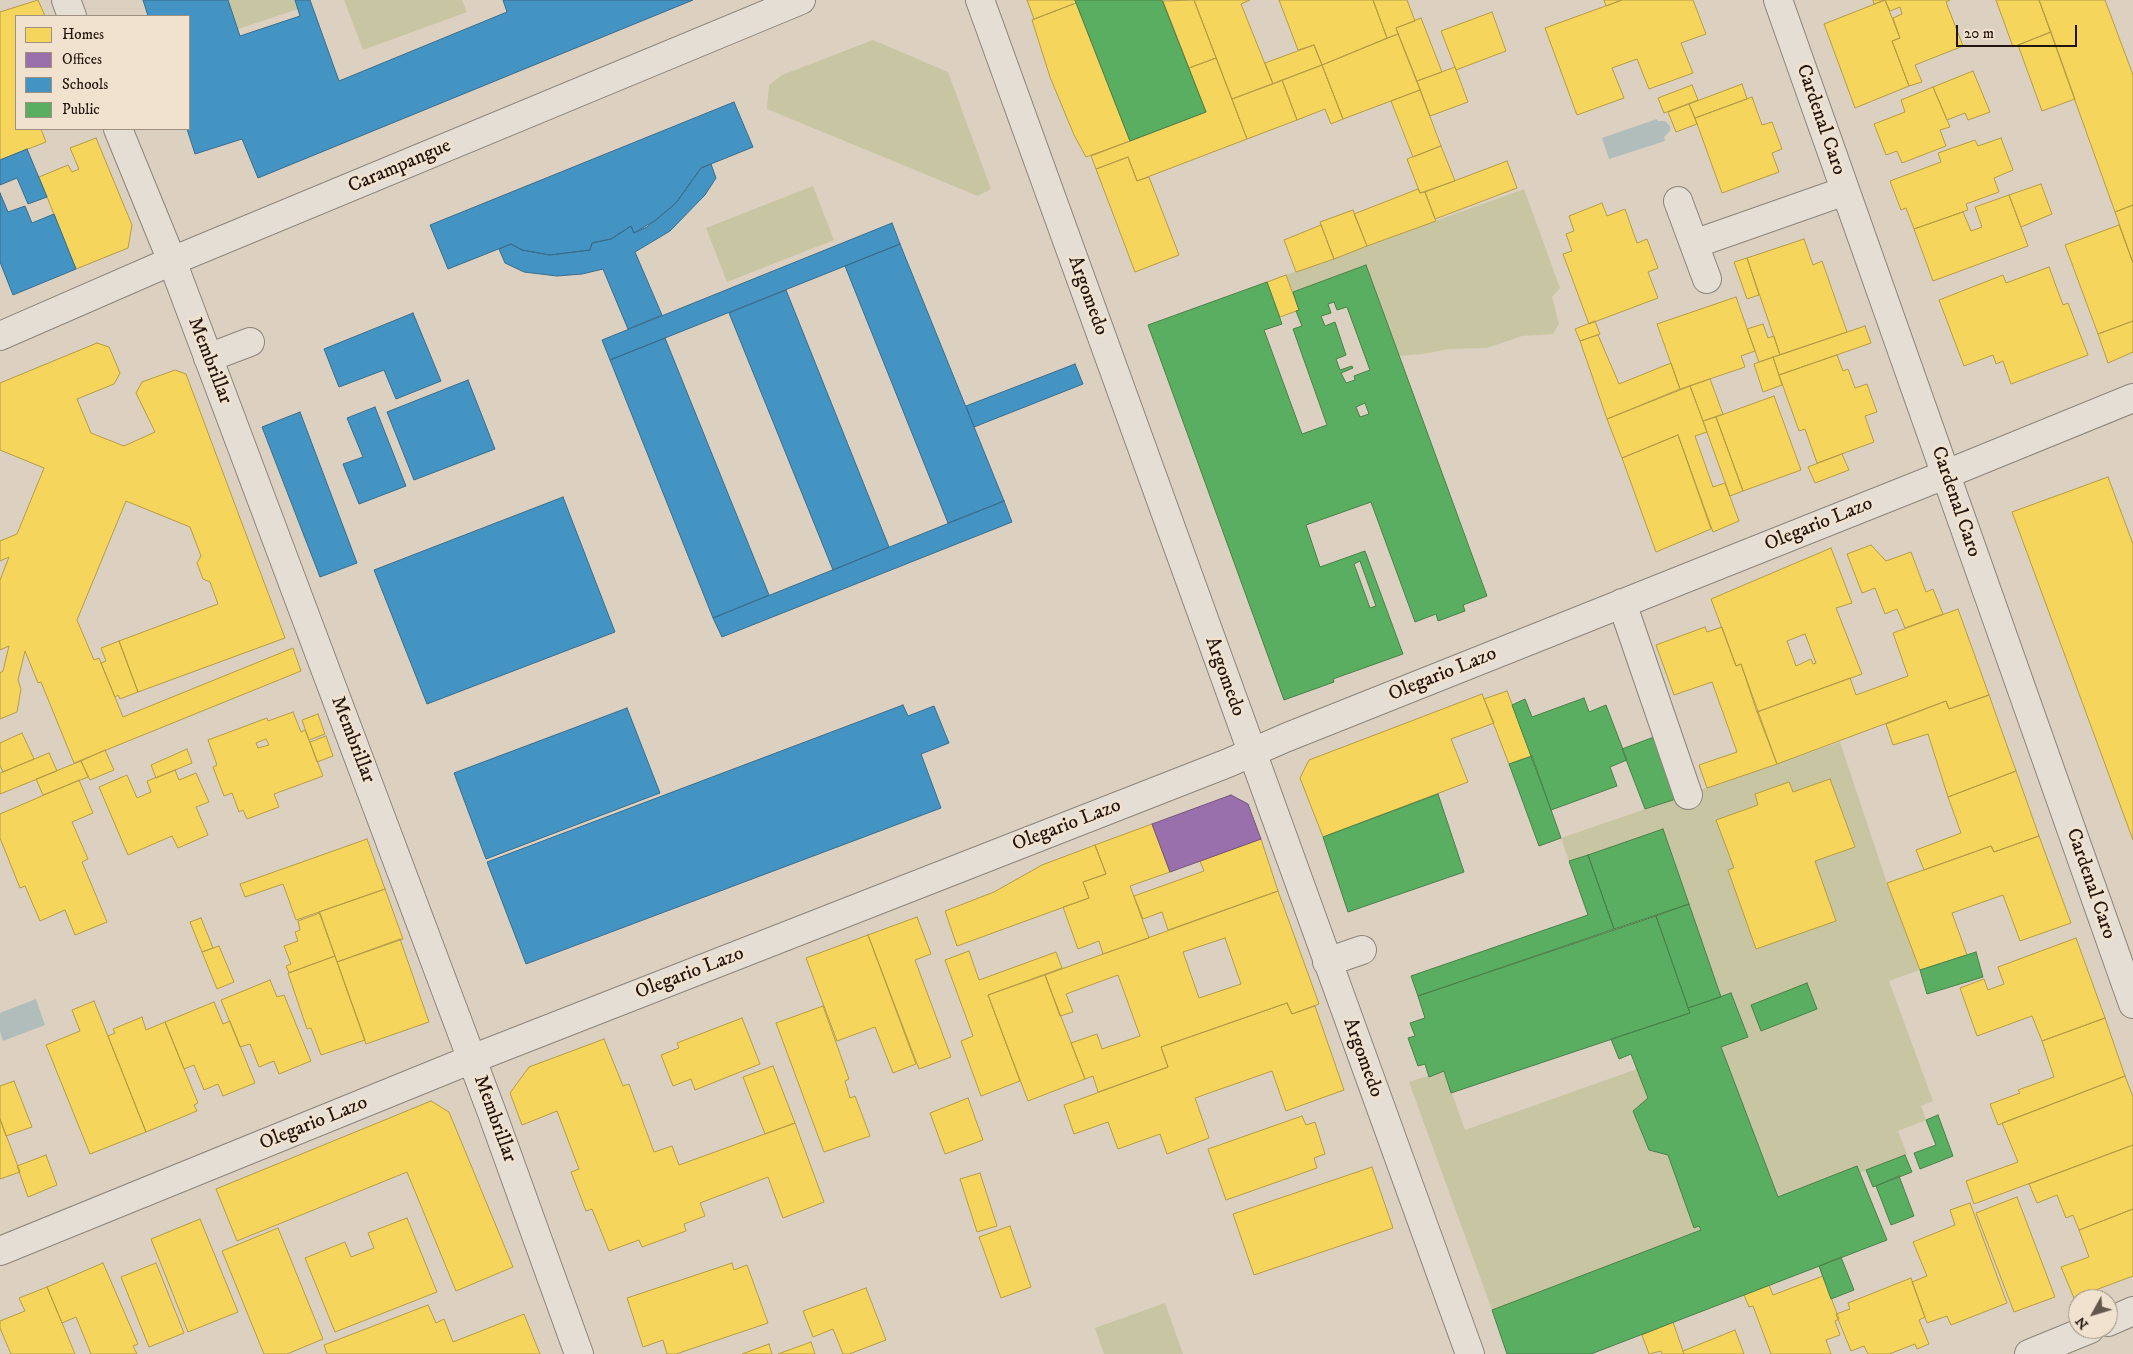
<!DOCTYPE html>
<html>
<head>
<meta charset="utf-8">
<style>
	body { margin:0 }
	#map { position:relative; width:2133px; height:1354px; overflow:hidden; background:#dcd1c0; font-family:"IM FELL DW Pica",serif }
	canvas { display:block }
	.legend { position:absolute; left:15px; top:15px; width:175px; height:115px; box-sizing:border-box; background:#f0e2ce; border:1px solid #9e9081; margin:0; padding:6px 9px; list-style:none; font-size:15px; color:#22140e }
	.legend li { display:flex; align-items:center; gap:10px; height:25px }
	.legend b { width:25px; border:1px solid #9e9081 }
	.north { position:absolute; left:2068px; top:1289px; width:50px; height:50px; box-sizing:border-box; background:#f0e2ce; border:1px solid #9e9081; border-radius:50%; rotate:231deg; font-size:14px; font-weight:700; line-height:20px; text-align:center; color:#22140e }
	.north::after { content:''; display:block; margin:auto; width:18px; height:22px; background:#63564c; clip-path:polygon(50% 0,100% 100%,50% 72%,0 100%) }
	.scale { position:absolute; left:1956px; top:25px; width:121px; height:22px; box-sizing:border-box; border:2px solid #22140e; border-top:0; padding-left:6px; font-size:15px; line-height:18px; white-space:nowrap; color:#22140e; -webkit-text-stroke:4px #f0e2ce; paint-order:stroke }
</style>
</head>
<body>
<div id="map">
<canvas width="2133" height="1354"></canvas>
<ul class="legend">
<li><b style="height:14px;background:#f6d55c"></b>Homes</li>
<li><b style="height:14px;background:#9970ab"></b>Offices</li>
<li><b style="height:14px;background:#4393c3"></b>Schools</li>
<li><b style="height:14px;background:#5aae61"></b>Public</li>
</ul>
<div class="north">N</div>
<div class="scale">20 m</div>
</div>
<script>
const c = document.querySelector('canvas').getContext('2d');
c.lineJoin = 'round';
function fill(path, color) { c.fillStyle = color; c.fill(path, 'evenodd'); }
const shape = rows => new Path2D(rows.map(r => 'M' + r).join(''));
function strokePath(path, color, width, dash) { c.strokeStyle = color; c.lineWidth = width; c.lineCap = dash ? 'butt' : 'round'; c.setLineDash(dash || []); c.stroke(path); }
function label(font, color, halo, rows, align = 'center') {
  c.font = font + ' "IM FELL DW Pica",serif'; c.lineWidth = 5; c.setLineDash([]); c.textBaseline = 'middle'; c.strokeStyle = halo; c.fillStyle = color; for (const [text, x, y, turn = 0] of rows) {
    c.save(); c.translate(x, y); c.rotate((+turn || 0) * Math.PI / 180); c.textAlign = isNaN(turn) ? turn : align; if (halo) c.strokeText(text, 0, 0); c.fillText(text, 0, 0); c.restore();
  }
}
fill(shape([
	[228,0,295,0,298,9,238,29],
	[344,0,462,0,467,12,363,50],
	[873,40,948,72,991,189,978,196,767,109,769,85,782,75],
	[813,186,834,240,727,282,706,228],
	[1524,189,1560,288,1552,297,1559,324,1553,334,1522,336,1487,348,1449,349,1423,354,1399,356,1366,265,1293,292,1286,275],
	[1840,742,1887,883,1920,970,1889,981,1933,1101,1921,1106,1926,1120,1898,1131,1907,1154,1859,1173,1857,1166,1778,1197,1721,1047,1748,1037,1731,994,1721,997,1663,830,1569,861,1561,838],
	[1637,1069,1648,1098,1633,1111,1649,1150,1668,1155,1695,1228,1699,1226,1701,1230,1492,1310,1409,1082,1444,1071,1465,1130],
	[1165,1303,1183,1354,1104,1354,1095,1328]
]), '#c8c5a3');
fill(shape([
	[1657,119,1658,121,1665,121,1670,126,1670,131,1664,137,1665,141,1609,159,1602,138],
	[36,999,45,1025,3,1041,0,1032,0,1013]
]), '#b0bdbb');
const homes = shape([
	[38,0,45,16,16,16,16,129,41,129,46,142,0,160,0,12,38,0],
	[1027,0,1075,0,1076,3,1034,19,1027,0],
	[1194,0,1216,58,1189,68,1163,1,1194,0],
	[1194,0,1250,0,1241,4,1273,84,1232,99,1194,0],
	[1279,0,1373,0,1387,38,1322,65,1314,45,1298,50,1279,0],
	[1373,0,1407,0,1415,21,1396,28,1398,34,1387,38,1373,0],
	[1604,0,1622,0,1606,6,1604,0],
	[1622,0,1693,0,1706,34,1681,43,1693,73,1649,89,1637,59,1612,68,1624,98,1577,115,1545,28,1622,0],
	[1873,0,1885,0,1874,4,1873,0],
	[1885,0,1900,38,1892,41,1909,86,1855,108,1824,24,1885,0],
	[1885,0,1950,0,1946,2,1963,46,1915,65,1922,82,1909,86,1892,41,1900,38,1893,18,1902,14,1900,7,1890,11,1885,0],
	[1996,0,2039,0,2051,32,2013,47,1996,0],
	[2039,0,2105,0,2133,75,2133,205,2115,212,2039,0],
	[1076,3,1130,141,1086,157,1074,135,1050,77,1032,20,1076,3],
	[1492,12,1506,51,1456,70,1441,31,1492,12],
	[1421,18,1442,72,1417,81,1396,28,1421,18],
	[2051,32,2075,99,2042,111,2018,45,2051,32],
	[1398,34,1420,90,1343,119,1322,65,1398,34],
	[1314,45,1322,65,1273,84,1265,63,1314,45],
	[1216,58,1247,139,1137,181,1128,157,1096,169,1091,156,1206,112,1189,68,1216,58],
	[1322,65,1343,119,1331,124,1325,109,1297,120,1282,80,1322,65],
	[1455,67,1468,102,1430,116,1417,81,1455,67],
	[1973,71,1990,112,1968,120,1965,113,1947,120,1933,87,1973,71],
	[1282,80,1297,120,1247,139,1232,99,1282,80],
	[1742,84,1747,99,1695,118,1689,104,1742,84],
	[1692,85,1698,100,1664,113,1658,98,1692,85],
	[1933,87,1950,127,1940,130,1946,146,1902,163,1897,151,1886,155,1874,124,1905,112,1901,100,1933,87],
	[1420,90,1441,146,1413,157,1391,101,1420,90],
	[1752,97,1762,125,1772,122,1782,149,1772,153,1779,172,1722,193,1695,118,1752,97],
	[1689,104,1697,124,1676,132,1668,112,1689,104],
	[96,138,132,225,128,248,76,269,39,177,68,165,72,172,79,169,70,148,96,138],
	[2001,138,2013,170,1994,178,1999,192,1966,204,1968,210,1914,229,1906,208,1901,210,1890,181,1941,162,1938,153,1975,140,1978,146,2001,138],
	[1441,146,1455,181,1420,193,1407,159,1441,146],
	[1128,157,1137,181,1149,177,1179,255,1135,272,1096,169,1128,157],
	[1507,161,1517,188,1435,219,1425,192,1507,161],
	[2041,184,2052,214,2021,227,2009,195,2041,184],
	[1418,189,1420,193,1425,192,1436,221,1367,246,1354,214,1418,189],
	[2009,195,2028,246,1933,281,1914,229,1963,212,1971,231,1982,227,1975,207,2009,195],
	[1602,203,1607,216,1625,209,1637,243,1647,239,1658,268,1648,272,1658,298,1589,324,1563,254,1572,251,1566,234,1574,231,1569,216,1602,203],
	[2133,205,2133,263,2115,212,2133,205],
	[1353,210,1367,246,1334,259,1320,222,1353,210],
	[1321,225,1334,259,1296,272,1284,240,1321,225],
	[2119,225,2133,263,2133,321,2098,334,2065,245,2119,225],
	[1804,239,1813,265,1822,261,1847,332,1780,355,1747,258,1804,239],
	[1747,258,1759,295,1747,299,1734,262,1747,258],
	[2049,267,2063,305,2068,303,2088,355,2011,384,2003,361,1996,364,1993,355,1964,366,1939,300,2003,275,2006,283,2049,267],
	[1286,275,1299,310,1280,317,1267,282,1286,275],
	[1736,297,1755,351,1741,356,1745,367,1680,389,1657,324,1736,297],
	[1595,321,1600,334,1580,341,1575,329,1595,321],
	[2133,321,2133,352,2108,363,2098,334,2133,321],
	[1763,324,1768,338,1774,336,1780,355,1759,362,1747,329,1763,324],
	[1865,326,1871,343,1779,375,1773,357,1865,326],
	[1598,335,1619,384,1671,363,1680,389,1607,419,1580,341,1598,335],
	[97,343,109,347,120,373,114,384,77,399,91,433,124,446,155,432,136,393,142,382,175,370,186,374,285,638,138,692,119,641,218,604,210,582,203,579,197,563,201,556,190,527,126,501,77,620,94,660,99,658,123,717,293,648,301,671,74,763,41,682,38,683,25,651,18,680,21,689,17,712,0,719,0,673,3,671,9,646,0,650,0,580,9,557,0,561,0,541,17,534,44,468,0,450,0,383,97,343],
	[1837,355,1843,371,1848,369,1855,388,1867,384,1877,412,1865,416,1874,442,1817,463,1805,429,1799,431,1779,375,1837,355],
	[1773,357,1782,385,1763,392,1754,364,1773,357],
	[1710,379,1723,414,1703,421,1690,386,1710,379],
	[1690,386,1707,432,1695,436,1713,487,1725,483,1739,521,1713,532,1678,435,1622,458,1607,419,1690,386],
	[1774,396,1801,470,1743,491,1716,417,1774,396],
	[1716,417,1743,491,1730,496,1703,421,1716,417],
	[1678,435,1711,529,1656,552,1622,458,1678,435],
	[1842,454,1849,470,1815,483,1808,467,1842,454],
	[2108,477,2133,544,2133,840,2012,512,2108,477],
	[1871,545,1886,561,1911,552,1926,592,1933,589,1943,614,1905,628,1897,609,1885,614,1875,588,1862,593,1847,554,1871,545],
	[1831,548,1852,603,1836,608,1862,674,1757,712,1741,664,1736,666,1711,599,1831,548],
	[1805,634,1816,663,1813,664,1811,659,1796,666,1787,641,1805,634],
	[1958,609,1989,695,1949,709,1946,701,1777,764,1757,712,1850,678,1856,695,1908,676,1893,633,1958,609],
	[1705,627,1707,632,1722,627,1736,666,1741,664,1777,764,1707,788,1699,765,1737,752,1712,682,1674,695,1656,645,1705,627],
	[119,641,138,692,120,699,118,695,115,697,101,663,106,661,101,648,119,641],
	[1507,691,1532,756,1509,764,1484,699,1507,691],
	[1482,694,1494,723,1451,739,1468,782,1323,837,1300,778,1309,760,1482,694],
	[1989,695,2016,771,1948,797,1928,734,1893,745,1886,724,1946,701,1949,709,1989,695],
	[293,712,301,732,305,730,323,776,274,794,279,807,247,819,243,810,239,812,232,793,224,796,213,767,217,765,208,740,267,718,268,721,293,712],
	[266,739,269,745,258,748,256,743,266,739],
	[318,714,325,734,309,740,302,720,318,714],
	[22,733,34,759,3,772,0,765,0,743,22,733],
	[326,736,333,756,317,762,310,742,326,736],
	[187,749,192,763,156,778,151,765,187,749],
	[105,750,114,770,90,780,81,761,105,750],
	[49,753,57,771,0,794,0,773,49,753],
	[81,761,88,777,43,795,36,779,81,761],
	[175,770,179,780,196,773,209,802,196,807,208,835,178,848,172,836,128,855,99,787,127,775,137,798,151,792,147,781,175,770],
	[2016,771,2039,836,1994,852,1991,846,1924,870,1916,850,1961,833,1948,797,2016,771],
	[1830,779,1855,847,1815,861,1836,921,1756,949,1728,870,1734,868,1716,820,1758,805,1755,794,1789,782,1793,792,1830,779],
	[79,780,93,813,72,822,88,859,82,862,107,922,75,935,65,910,40,921,25,886,20,888,0,838,0,814,79,780],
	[1152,824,1170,872,1130,886,1149,938,1103,954,1099,941,1078,949,1063,907,1089,898,1083,882,1106,874,1095,845,1152,824],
	[2039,836,2071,923,2020,941,2003,895,1952,913,1967,955,1920,970,1887,883,1991,846,1994,852,2039,836],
	[367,839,385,889,296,920,283,884,245,897,240,884,367,839],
	[1261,839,1278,891,1168,930,1162,912,1143,919,1134,896,1204,871,1200,861,1261,839],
	[1095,845,1106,874,1083,882,1089,898,957,946,945,911,994,892,1042,865,1095,845],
	[385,889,403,939,337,962,319,912,385,889],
	[1278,891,1319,1004,1292,1014,1287,1003,1161,1047,1168,1067,1098,1092,1093,1076,1085,1079,1071,1043,1097,1034,1102,1049,1140,1036,1118,975,1066,994,1073,1012,1060,1016,1045,975,1278,891],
	[1225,938,1241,984,1199,998,1183,952,1225,938],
	[320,913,335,956,289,973,286,966,291,964,284,946,298,941,295,932,300,930,298,921,320,913],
	[917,917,931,954,915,960,951,1057,919,1069,868,935,917,917],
	[201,918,213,948,202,952,190,922,201,918],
	[868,935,916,1064,893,1073,875,1027,837,1041,806,958,868,935],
	[2076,938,2105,1018,2042,1041,2032,1016,1977,1036,1960,988,1984,979,1988,990,2004,984,1998,967,2076,938],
	[400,939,429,1022,366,1044,337,962,400,939],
	[219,946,234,982,217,989,202,952,219,946],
	[969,951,979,980,1056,952,1062,968,988,995,1020,1081,981,1096,961,1041,973,1036,945,960,969,951],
	[335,956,365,1040,321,1055,311,1028,307,1029,288,973,335,956],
	[1045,975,1085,1079,1028,1101,988,995,1045,975],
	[270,980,277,997,284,995,311,1061,279,1074,274,1061,259,1067,250,1044,240,1047,221,1000,270,980],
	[94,1001,146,1132,90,1154,46,1045,80,1031,72,1010,94,1001],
	[214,1002,223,1024,230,1021,255,1083,223,1096,218,1084,204,1090,194,1065,184,1069,165,1022,214,1002],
	[1287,1003,1292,1014,1315,1006,1344,1090,1286,1111,1272,1071,1195,1098,1209,1138,1167,1154,1160,1134,1118,1149,1108,1122,1074,1134,1064,1105,1168,1067,1161,1047,1287,1003],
	[823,1006,849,1079,845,1081,850,1098,855,1096,870,1136,824,1152,776,1023,823,1006],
	[142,1017,146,1030,165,1022,198,1103,194,1105,197,1111,146,1132,108,1036,115,1033,113,1029,142,1017],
	[742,1018,760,1064,695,1090,691,1079,673,1086,661,1055,679,1048,677,1043,742,1018],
	[2105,1018,2125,1076,1998,1125,1990,1104,2020,1093,2018,1090,2054,1077,2042,1041,2105,1018],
	[604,1039,623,1086,629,1084,654,1152,672,1146,679,1165,795,1123,824,1202,783,1218,768,1177,700,1203,705,1216,684,1224,686,1231,642,1247,639,1240,609,1251,592,1209,586,1211,571,1172,579,1169,557,1111,522,1125,510,1093,529,1067,604,1039],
	[773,1066,795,1123,765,1134,743,1077,773,1066],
	[2125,1076,2133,1097,2133,1145,1974,1204,1966,1181,2018,1162,2002,1123,2125,1076],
	[14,1081,32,1127,6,1136,0,1119,0,1086,14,1081],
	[968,1098,983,1140,945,1154,930,1113,968,1098],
	[431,1101,449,1112,513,1267,456,1291,407,1172,237,1241,216,1189,431,1101],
	[1302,1116,1306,1125,1315,1122,1325,1154,1314,1158,1317,1168,1226,1200,1208,1149,1302,1116],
	[0,1119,20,1172,0,1179,0,1119],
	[2133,1145,2133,1209,2079,1230,2073,1215,2066,1218,2057,1195,2037,1203,2029,1184,2133,1145],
	[46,1155,57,1185,28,1197,17,1166,46,1155],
	[1372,1167,1393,1228,1254,1275,1233,1214,1372,1167],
	[980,1173,997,1226,977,1232,960,1179,980,1173],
	[2017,1197,2055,1297,2014,1312,1976,1213,2017,1197],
	[1970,1203,2007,1303,1951,1325,1947,1316,1927,1323,1912,1282,1927,1276,1913,1242,1955,1225,1950,1210,1970,1203],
	[2133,1209,2133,1276,2074,1298,2061,1267,2089,1257,2079,1230,2133,1209],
	[407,1218,437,1292,335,1332,305,1258,345,1242,351,1257,374,1248,368,1233,407,1218],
	[200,1219,238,1312,188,1332,151,1239,200,1219],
	[1010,1226,1031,1287,1001,1298,979,1237,1010,1226],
	[278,1228,323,1339,287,1354,264,1354,222,1251,278,1228],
	[103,1263,138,1344,133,1346,137,1354,91,1354,76,1317,62,1323,47,1287,103,1263],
	[156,1263,184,1333,149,1347,121,1277,156,1263],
	[732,1263,734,1270,747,1265,768,1323,676,1354,667,1354,663,1340,643,1347,627,1298,732,1263],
	[1823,1276,1839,1319,1835,1321,1840,1335,1826,1340,1831,1354,1771,1354,1753,1306,1749,1307,1744,1295,1769,1285,1773,1295,1823,1276],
	[1911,1278,1925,1317,1919,1320,1929,1344,1917,1349,1915,1344,1889,1354,1868,1354,1864,1346,1851,1351,1836,1314,1850,1309,1848,1303,1911,1278],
	[47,1287,75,1354,11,1354,0,1328,0,1321,25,1311,19,1298,47,1287],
	[866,1288,886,1340,849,1354,843,1354,833,1329,813,1337,803,1311,866,1288],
	[428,1305,436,1323,444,1319,453,1342,524,1314,540,1354,327,1354,324,1345,428,1305],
	[1673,1322,1684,1354,1662,1354,1661,1351,1649,1354,1642,1335,1673,1322],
	[1735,1330,1744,1354,1684,1354,1683,1351,1735,1330],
	[811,1342,815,1354,778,1354,811,1342],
	[769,1344,772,1354,742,1354,769,1344]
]);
fill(homes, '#f6d55c');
strokePath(homes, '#b69b45', 1);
const offices = shape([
	[1231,795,1248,804,1261,839,1170,872,1152,824,1231,795]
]);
fill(offices, '#9970ab');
strokePath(offices, '#75547c', 1);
const schools = shape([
	[143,0,228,0,240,36,300,16,295,0,310,0,339,81,507,12,503,0,693,0,258,178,242,139,195,154,187,129,189,129,189,16,148,16,143,0],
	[734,102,753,147,701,168,676,203,647,227,634,233,631,226,611,239,592,243,590,250,550,255,522,250,511,244,448,269,430,225,734,102],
	[27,149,47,197,28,204,17,178,0,185,0,160,27,149],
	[711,164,716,178,705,195,670,231,635,252,662,315,628,329,603,269,582,274,557,276,524,272,505,263,499,249,511,244,522,250,550,255,590,250,592,243,611,239,631,226,634,233,656,220,676,203,701,168,711,164],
	[0,193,8,212,25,206,32,223,54,214,76,269,13,295,0,262,0,193],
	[892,223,900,244,610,360,602,340,892,223],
	[900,244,1004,501,948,523,845,266,900,244],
	[786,290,889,547,833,570,729,313,786,290],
	[413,313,441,381,396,399,384,370,339,387,324,349,413,313],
	[665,338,769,595,713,618,610,360,665,338],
	[1075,364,1083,384,974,427,966,406,1075,364],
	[468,380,495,449,414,480,387,412,468,380],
	[375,407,406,486,359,504,343,464,363,457,347,418,375,407],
	[300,412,357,563,320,577,262,427,300,412],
	[563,497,615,632,427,704,374,570,563,497],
	[1004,501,1012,522,722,637,713,618,1004,501],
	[903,705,908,716,934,706,949,743,921,754,941,808,526,964,487,862,903,705],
	[627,708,660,793,486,859,454,773,627,708]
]);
fill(schools, '#4393c3');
strokePath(schools, '#396d8d', 1);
const public = shape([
	[1075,0,1162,0,1206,112,1130,141,1075,0],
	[1366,265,1487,596,1463,605,1465,611,1438,621,1436,614,1415,622,1371,502,1306,525,1320,567,1365,551,1403,654,1333,679,1334,682,1284,700,1148,325,1267,282,1282,324,1264,330,1302,434,1327,425,1293,329,1302,326,1296,311,1299,310,1293,292,1366,265],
	[1334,302,1337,310,1347,307,1370,370,1354,376,1355,380,1346,383,1341,373,1353,368,1352,366,1340,370,1336,359,1346,355,1335,322,1325,326,1321,316,1331,313,1328,304,1334,302],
	[1365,403,1369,414,1360,417,1356,407,1365,403],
	[1360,561,1376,606,1370,608,1354,564,1360,561],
	[1584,698,1589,712,1606,705,1627,760,1610,767,1617,786,1551,810,1512,705,1525,699,1532,717,1584,698],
	[1654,737,1676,799,1645,809,1622,749,1654,737],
	[1532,756,1561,838,1539,846,1509,764,1532,756],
	[1438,794,1464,872,1348,912,1323,837,1438,794],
	[1663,829,1689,904,1614,929,1588,855,1663,829],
	[1588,855,1614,929,1418,996,1411,976,1588,915,1569,861,1588,855],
	[1689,904,1721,997,1688,1008,1656,916,1689,904],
	[1656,916,1690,1013,1451,1093,1444,1071,1429,1077,1425,1064,1418,1066,1408,1038,1415,1036,1410,1023,1425,1018,1418,996,1656,916],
	[1976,952,1983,977,1927,994,1920,970,1976,952],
	[1807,983,1817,1009,1761,1031,1751,1005,1807,983],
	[1731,993,1748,1037,1721,1047,1778,1197,1857,1166,1887,1240,1591,1354,1507,1354,1492,1310,1701,1230,1699,1226,1694,1228,1668,1155,1649,1150,1633,1111,1648,1098,1631,1054,1619,1059,1611,1039,1690,1013,1688,1008,1731,993],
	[1938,1115,1953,1156,1920,1169,1914,1153,1936,1145,1926,1120,1938,1115],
	[1905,1155,1912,1172,1873,1187,1866,1170,1905,1155],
	[1899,1176,1914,1216,1891,1225,1876,1186,1899,1176],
	[1841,1257,1854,1290,1831,1299,1819,1266,1841,1257]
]);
fill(public, '#5aae61');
strokePath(public, '#498048', 1);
const minor = shape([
	[66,0,72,16],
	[980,0,1470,1354],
	[1778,0,2133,1004],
	[118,129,172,261,492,1113,579,1354],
	[1678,201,1707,279],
	[1694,244,1845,191],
	[0,336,172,261,801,0],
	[208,358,250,342],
	[1622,603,1688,795],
	[1327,962,1362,950],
	[0,1251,472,1059,1228,763,1285,738,1922,484,2133,398],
	[2108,1322,2133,1311],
	[2029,1354,2090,1329]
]);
strokePath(minor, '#8c847a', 30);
strokePath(minor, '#e4ded5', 28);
label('20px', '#22140e', '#f0e2ce', [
	["Cardenal Caro",1820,120,71],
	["Carampangue",400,167,-23],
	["Argomedo",1087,296,70],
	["Membrillar",209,361,69],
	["Cardenal Caro",1955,502,71],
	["Olegario Lazo",1819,525,-22],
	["Olegario Lazo",1443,675,-22],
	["Argomedo",1224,677,70],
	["Membrillar",352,740,69],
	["Olegario Lazo",1067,826,-21],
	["Cardenal Caro",2090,884,71],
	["Olegario Lazo",690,974,-21],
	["Argomedo",1362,1058,70],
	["Membrillar",494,1119,70],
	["Olegario Lazo",314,1124,-22]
]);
</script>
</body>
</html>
